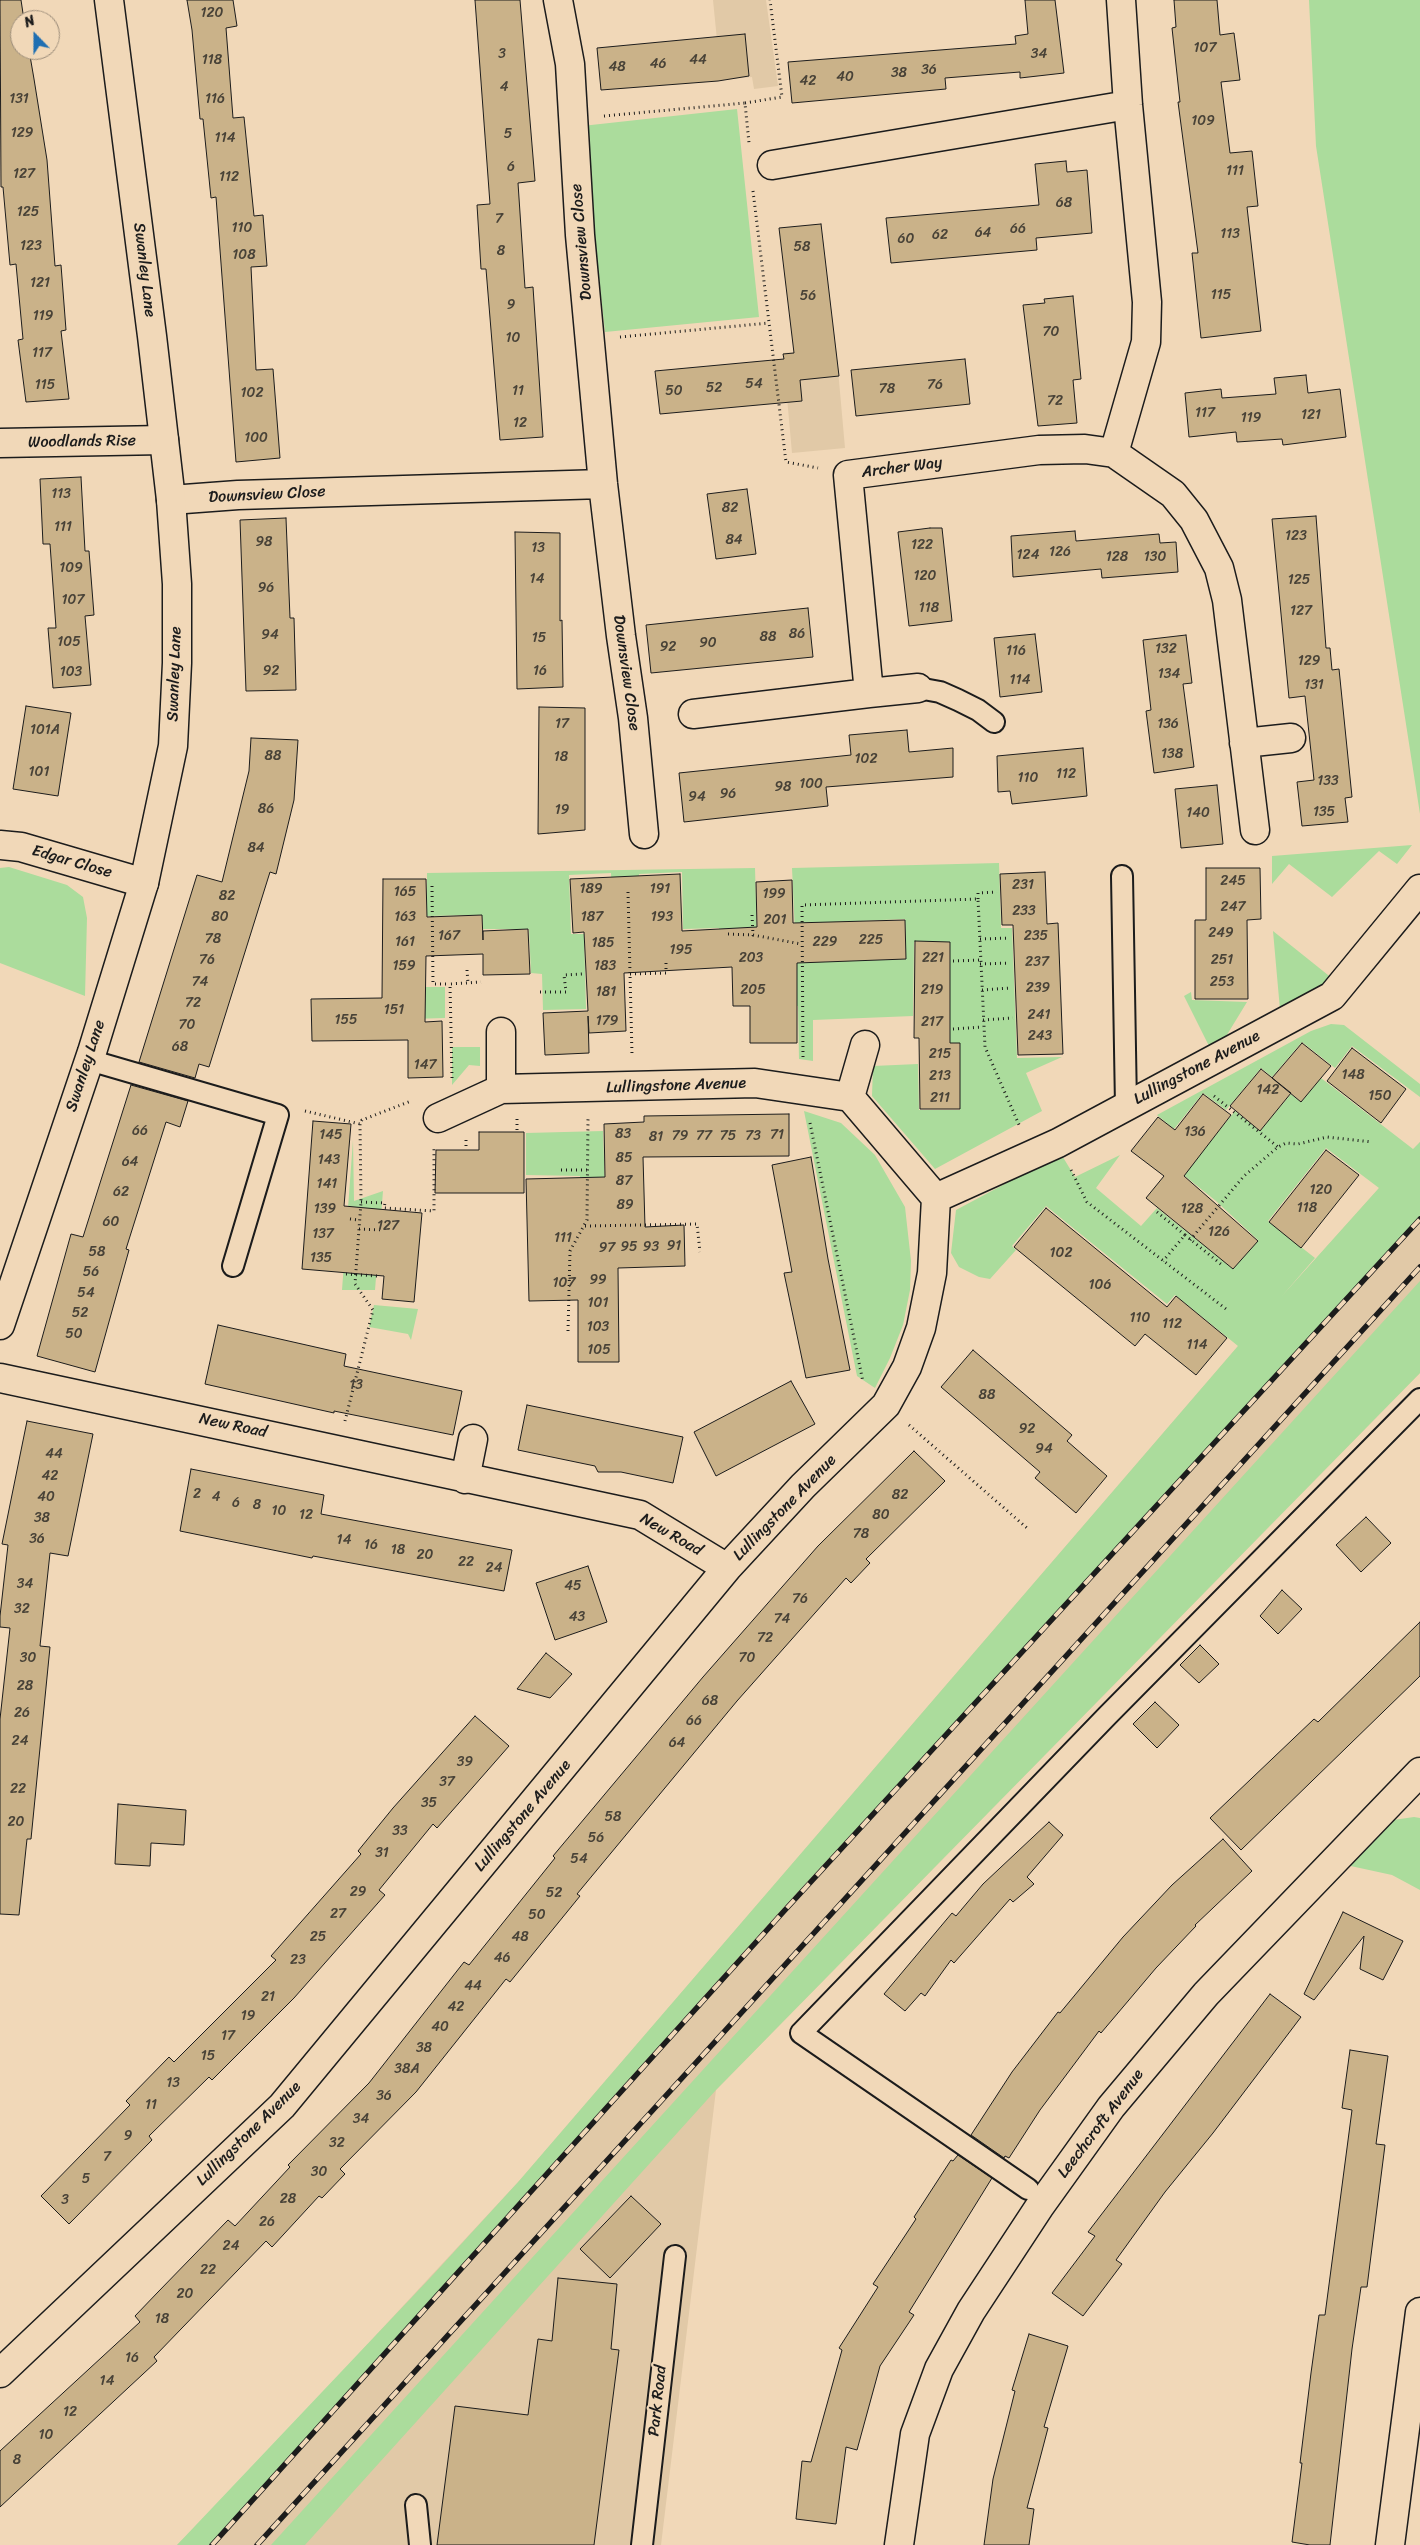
<!DOCTYPE html>
<html>
<head>
<meta charset="utf-8">
<style>
	body { margin:0 }
	#map { position:relative; width:1420px; height:2545px; overflow:hidden; background:#f1d8b8; font-family:Sriracha,sans-serif }
	canvas { display:block }
	.north { position:absolute; left:10px; top:10px; width:50px; height:50px; box-sizing:border-box; background:#f1d8b8; border:1px solid #9c8d7a; border-radius:50%; rotate:338deg; font-size:14px; font-weight:700; line-height:20px; text-align:center; color:#1c1c1c }
	.north::after { content:''; display:block; margin:auto; width:18px; height:22px; background:#1f6fb2; clip-path:polygon(50% 0,100% 100%,50% 72%,0 100%) }
</style>
</head>
<body>
<div id="map">
<canvas width="1420" height="2545"></canvas>
<div class="north">N</div>
</div>
<script>
const c = document.querySelector('canvas').getContext('2d');
c.lineJoin = 'round';
function fill(path, color) { c.fillStyle = color; c.fill(path, 'evenodd'); }
const shape = rows => new Path2D(rows.map(r => 'M' + r).join(''));
function strokePath(path, color, width, dash) { c.strokeStyle = color; c.lineWidth = width; c.lineCap = dash ? 'butt' : 'round'; c.setLineDash(dash || []); c.stroke(path); }
function label(font, color, halo, rows, align = 'center') {
  c.font = font + ' Sriracha,sans-serif'; c.lineWidth = 4.5; c.setLineDash([]); c.textBaseline = 'middle'; c.strokeStyle = halo; c.fillStyle = color; for (const [text, x, y, turn = 0] of rows) {
    c.save(); c.translate(x, y); c.rotate((+turn || 0) * Math.PI / 180); c.textAlign = isNaN(turn) ? turn : align; if (halo) c.strokeText(text, 0, 0); c.fillText(text, 0, 0); c.restore();
  }
}
fill(shape([
	[713,0,766,0,778,86,754,89,752,77,721,80],
	[836,347,845,448,792,453,783,353],
	[1420,1142,1420,1373,716,2090,661,2545,177,2545,246,2475,519,2181,1238,1346]
]), '#e1c9a7');
fill(shape([
	[1309,0,1420,0,1420,814,1316,146],
	[737,109,759,317,605,332,582,126],
	[1412,845,1397,864,1379,851,1332,897,1289,864,1272,884,1272,856],
	[999,863,1001,928,1012,928,1017,1058,1062,1057,1026,1073,1042,1111,935,1169,872,1096,873,1066,918,1064,919,1110,960,1110,960,1043,949,1043,950,942,914,942,913,1016,813,1020,813,1061,799,1059,798,1006,774,1004,795,933,792,868],
	[905,919,906,959,814,962,813,923],
	[9,867,67,885,83,897,87,918,85,996,0,963,0,868],
	[755,868,757,937,719,938,719,928,683,929,682,872,639,874,641,933,613,929,611,873,569,875,571,934,584,934,586,1009,543,1010,542,974,531,973,529,929,483,929,482,915,427,916,427,873],
	[1273,931,1338,983,1281,1021],
	[410,987,445,987,445,1018,411,1019],
	[1191,992,1192,1000,1247,1002,1214,1056,1184,996],
	[1331,1024,1344,1025,1420,1084,1420,1097,1352,1046,1335,1068,1302,1042,1272,1077,1261,1068,1226,1110,1203,1093,1174,1129,1157,1115,1311,1031],
	[452,1047,480,1047,480,1066,469,1065,452,1085],
	[1321,1078,1413,1149,1420,1142,1420,1220,783,1908,210,2545,177,2545,431,2277,519,2181,1238,1346,1175,1295,1167,1304,1046,1206,1012,1246,1016,1250,990,1279,979,1277,959,1267,951,1253,956,1210,1061,1154,1075,1177,1120,1155,1096,1188,1141,1226,1157,1208,1233,1269,1258,1240,1216,1201,1171,1165,1202,1152,1235,1111,1260,1131,1291,1094,1301,1102],
	[1326,1148,1379,1188,1282,1296,1315,1258,1268,1221],
	[804,1111,841,1123,875,1155,905,1207,911,1261,910,1290,903,1325,890,1358,875,1388,857,1376],
	[603,1131,606,1219,581,1212,580,1176,526,1175,526,1133],
	[353,1140,354,1201,383,1191,375,1290,342,1290],
	[1420,1281,1420,1373,716,2090,305,2545,271,2545],
	[374,1305,418,1309,411,1340,408,1334,369,1327],
	[1414,1817,1420,1818,1420,1890,1392,1875,1346,1865,1386,1821]
]), '#abdc9c');
const building = shape([
	[0,0,21,0,24,20,20,20,20,50,29,50,34,79,47,160,55,266,61,265,66,330,61,331,69,399,26,402,18,340,23,339,16,264,10,265,3,187,1,187,0,0],
	[187,0,233,0,237,26,226,28,233,118,244,117,254,216,263,215,267,266,251,267,256,370,273,369,280,458,236,462,216,197,211,198,203,119,200,119,192,30,187,0],
	[475,0,520,0,535,181,518,183,525,288,533,287,543,437,500,440,486,269,481,269,477,205,490,204,475,0],
	[1025,0,1055,0,1064,73,1020,78,1020,72,945,78,946,89,792,103,788,62,1016,44,1015,36,1028,34,1025,0],
	[1174,0,1217,0,1220,35,1234,33,1240,80,1221,82,1230,153,1252,151,1258,206,1247,207,1261,331,1201,338,1192,253,1198,253,1178,102,1180,102,1172,28,1176,27,1174,0],
	[745,34,749,76,718,81,601,90,597,48,745,34],
	[1066,161,1067,172,1087,170,1092,233,1036,238,1037,250,891,263,886,218,1039,205,1035,164,1066,161],
	[821,224,839,376,800,380,802,401,660,414,655,371,784,359,783,354,794,353,779,228,821,224],
	[1073,296,1081,379,1073,380,1077,423,1038,426,1023,305,1045,303,1044,299,1073,296],
	[965,359,970,404,856,416,851,370,965,359],
	[1306,375,1308,393,1340,389,1346,437,1283,445,1282,439,1237,442,1236,432,1189,437,1185,393,1221,389,1222,398,1276,394,1274,378,1306,375],
	[81,477,85,551,89,551,94,615,85,616,91,685,53,688,48,628,56,628,50,544,43,544,40,479,81,477],
	[747,489,756,554,716,559,707,494,747,489],
	[1316,516,1326,648,1330,648,1332,670,1339,669,1352,797,1345,798,1348,822,1302,826,1297,782,1314,780,1305,696,1289,698,1272,519,1316,516],
	[286,518,290,618,294,618,296,690,246,691,240,520,286,518],
	[930,528,942,528,952,621,909,626,898,532,930,528],
	[1075,531,1076,541,1159,534,1160,543,1176,542,1178,572,1102,578,1101,569,1013,577,1011,536,1075,531],
	[515,532,560,533,560,621,562,620,563,687,517,689,515,532],
	[808,608,813,657,651,673,646,625,808,608],
	[1035,634,1042,692,1000,697,994,638,1035,634],
	[1186,635,1192,683,1183,684,1194,767,1154,773,1146,711,1151,710,1143,640,1186,635],
	[26,706,71,713,58,796,13,789,26,706],
	[539,707,585,708,585,830,538,834,539,707],
	[907,730,909,752,953,748,953,777,826,787,828,806,684,822,679,773,851,755,849,735,907,730],
	[251,738,298,740,294,800,276,874,270,872,209,1067,199,1064,195,1078,139,1062,197,875,222,882,249,771,251,738],
	[1083,748,1087,796,1012,804,1010,791,998,792,997,756,1083,748],
	[1217,785,1223,844,1181,848,1175,789,1217,785],
	[1206,868,1260,868,1261,919,1247,920,1248,999,1195,999,1195,920,1206,920,1206,868],
	[1045,872,1047,924,1058,923,1063,1054,1018,1055,1013,925,1002,925,1000,874,1045,872],
	[680,874,682,931,757,927,756,882,792,880,793,923,905,920,906,959,797,963,797,1043,750,1043,750,1006,733,1006,732,967,624,973,626,1031,589,1033,588,1016,589,1053,545,1055,543,1013,588,1011,584,932,573,933,570,879,680,874],
	[383,879,426,879,427,917,482,915,483,940,483,931,528,929,530,974,483,975,483,954,426,956,425,1022,442,1021,443,1077,408,1078,408,1040,312,1041,311,999,382,998,383,879],
	[915,941,950,942,950,1043,960,1043,960,1109,920,1109,919,1038,914,1038,915,941],
	[1302,1043,1331,1066,1301,1102,1272,1078,1302,1043],
	[1352,1048,1406,1089,1381,1123,1327,1081,1352,1048],
	[1261,1069,1291,1093,1260,1131,1230,1106,1261,1069],
	[131,1085,188,1101,180,1127,166,1122,126,1249,129,1250,95,1372,37,1356,71,1234,83,1237,131,1085],
	[1203,1094,1231,1115,1184,1176,1258,1241,1233,1269,1146,1198,1164,1176,1131,1151,1158,1117,1175,1130,1203,1094],
	[789,1114,789,1156,643,1157,645,1227,684,1225,685,1266,618,1268,619,1362,578,1362,578,1300,529,1301,526,1179,605,1177,604,1124,644,1122,644,1116,789,1114],
	[313,1121,351,1124,344,1206,422,1213,414,1302,382,1299,384,1276,302,1269,313,1121],
	[479,1132,524,1132,524,1193,435,1193,436,1150,479,1150,479,1132],
	[1326,1150,1359,1175,1301,1248,1269,1222,1326,1150],
	[811,1157,828,1259,850,1370,806,1378,784,1273,792,1272,772,1165,811,1157],
	[1046,1208,1167,1307,1176,1296,1227,1338,1196,1375,1145,1334,1135,1346,1014,1247,1046,1208],
	[218,1325,346,1354,344,1366,462,1391,453,1435,334,1411,334,1413,205,1384,218,1325],
	[973,1350,1072,1435,1067,1441,1107,1476,1076,1513,1035,1478,1040,1472,941,1387,973,1350],
	[791,1381,815,1424,716,1476,694,1432,791,1381],
	[527,1405,683,1437,673,1483,621,1472,598,1472,595,1466,518,1450,527,1405],
	[27,1421,93,1434,68,1556,50,1553,40,1646,50,1647,31,1839,27,1839,19,1915,0,1914,0,1719,10,1628,0,1627,0,1616,8,1545,2,1544,27,1421],
	[914,1451,945,1481,866,1559,870,1563,851,1583,846,1578,737,1701,577,1894,580,1896,510,1982,506,1979,416,2092,340,2169,345,2174,322,2198,319,2196,272,2247,266,2241,154,2357,157,2361,0,2507,0,2451,140,2322,135,2316,158,2292,228,2220,235,2226,290,2167,288,2165,369,2083,464,1962,469,1965,555,1858,553,1856,703,1677,818,1546,914,1451],
	[191,1469,324,1495,321,1514,512,1550,504,1591,313,1556,312,1558,180,1531,191,1469],
	[1366,1517,1391,1543,1361,1572,1336,1545,1366,1517],
	[588,1566,607,1622,555,1640,536,1583,588,1566],
	[1282,1590,1302,1609,1278,1634,1260,1616,1282,1590],
	[1420,1622,1420,1676,1241,1850,1210,1818,1314,1719,1318,1722,1420,1622],
	[1200,1645,1219,1664,1199,1683,1180,1665,1200,1645],
	[546,1653,572,1674,550,1698,517,1689,546,1653],
	[1155,1702,1179,1725,1157,1748,1133,1724,1155,1702],
	[475,1716,509,1746,437,1828,433,1824,379,1890,385,1895,294,1998,212,2080,209,2077,149,2136,152,2140,69,2224,41,2196,130,2105,126,2101,169,2057,174,2062,276,1960,271,1956,361,1854,358,1851,393,1808,475,1716],
	[118,1804,186,1810,184,1845,151,1843,150,1866,115,1864,118,1804],
	[1049,1822,1063,1835,1027,1877,1034,1884,1013,1902,1010,1899,954,1963,951,1960,925,1996,921,1993,905,2011,884,1994,952,1913,956,1916,983,1884,1049,1822],
	[1223,1839,1252,1871,1195,1925,1196,1926,1156,1968,1101,2033,1099,2031,1040,2110,1009,2158,1005,2156,1004,2158,971,2135,1012,2072,1058,2012,1060,2013,1123,1937,1172,1885,1223,1839],
	[1343,1912,1403,1941,1383,1980,1360,1969,1364,1936,1314,2000,1304,1994,1343,1912],
	[1270,1994,1301,2017,1213,2133,1165,2192,1116,2260,1122,2264,1083,2316,1052,2293,1095,2236,1088,2232,1270,1994],
	[1350,2050,1388,2056,1376,2144,1385,2145,1367,2287,1361,2287,1352,2349,1330,2545,1310,2545,1292,2542,1302,2463,1300,2463,1311,2373,1319,2315,1325,2315,1352,2110,1342,2108,1350,2050],
	[958,2155,992,2178,909,2312,914,2315,880,2366,857,2450,846,2447,836,2524,796,2519,802,2461,811,2462,842,2350,839,2348,878,2287,873,2284,916,2219,914,2217,951,2160,953,2161,958,2155],
	[631,2196,661,2224,610,2278,580,2249,631,2196],
	[558,2278,617,2284,611,2349,619,2350,594,2545,437,2545,455,2406,528,2415,538,2339,552,2341,558,2278],
	[1029,2334,1068,2346,1044,2427,1048,2428,1027,2508,1034,2509,1029,2545,984,2545,993,2479,1015,2391,1012,2390,1029,2334]
]);
fill(building, '#cab289');
strokePath(building, '#1c1c1c', 1);
const lane = shape([
	[918,688,940,692,958,700,978,710,994,722],
	[1122,876,1126,1106],
	[89,1060,278,1115,233,1266],
	[1028,2189,801,2033,1107,1716,1420,1399],
	[416,2505,420,2545],
	[642,2545,675,2256]
]);
const street = shape([
	[558,0,570,64,580,235,603,484,621,636,633,718,644,834],
	[772,165,1128,105],
	[0,443,164,440],
	[1114,453,1173,494,1194,520,1219,568,1227,600,1255,830],
	[171,500,238,495,603,484],
	[869,693,918,688],
	[693,714,869,693,848,475,1039,450,1085,449,1114,453,1146,342,1147,302,1128,105,1121,0],
	[1244,743,1291,738],
	[0,845,21,847,144,883],
	[501,1032,501,1089],
	[850,1097,865,1045],
	[438,1118,501,1089,755,1083,850,1097,936,1198],
	[0,1378,640,1515,727,1568],
	[465,1479,473,1439],
	[0,2373,282,2106,727,1568,803,1486,886,1405,907,1367,921,1328,932,1273,936,1198,1058,1143,1332,996,1420,889],
	[899,2545,915,2434,939,2369,971,2311,1040,2206,1111,2107,1206,1994,1420,1772],
	[1390,2545,1420,2312]
]);
const secondary = shape([
	[0,1325,92,1052,144,883,173,746,177,663,177,584,171,500,152,336,109,0]
]);
strokePath(lane, '#1c1c1c', 24);
strokePath(street, '#1c1c1c', 31);
strokePath(secondary, '#1c1c1c', 31);
strokePath(shape([
	[745,103,782,97,770,0],
	[604,116,745,103,749,143],
	[753,191,786,462,818,468],
	[620,337,769,323],
	[432,886,433,984,450,984],
	[628,892,632,1055],
	[978,899,978,893,997,892],
	[752,915,753,935,801,944],
	[728,934,753,935],
	[980,939,1010,938],
	[953,961,980,960],
	[980,964,1010,963],
	[467,970,468,983],
	[630,974,666,973,666,960],
	[982,990,1010,988],
	[540,992,566,992,564,975,583,974],
	[983,1020,1013,1018],
	[953,1029,983,1027],
	[803,1057,802,905,978,899,985,1047,1020,1127],
	[452,1078,450,984,481,982],
	[1214,1096,1278,1147],
	[305,1111,360,1124,362,1120,411,1101],
	[810,1123,863,1382],
	[517,1130,517,1119],
	[466,1140,466,1149],
	[561,1170,587,1170],
	[1071,1170,1087,1202,1226,1309],
	[361,1202,385,1203,384,1208,434,1211,434,1148],
	[1157,1212,1185,1235,1163,1261],
	[350,1219,359,1220],
	[585,1226,697,1224,700,1252],
	[359,1229,383,1230],
	[1185,1235,1222,1265],
	[1190,1240,1244,1176,1278,1147,1286,1143,1298,1144,1327,1137,1372,1142],
	[346,1274,377,1276],
	[568,1331,570,1251,587,1220,588,1119],
	[345,1421,373,1310,355,1284,361,1202,360,1124],
	[909,1425,1027,1528]
]), '#1c1c1c', 3, [1, 4]);
strokePath(lane, '#f1d8b8', 20);
strokePath(street, '#f1d8b8', 28);
strokePath(secondary, '#f1d8b8', 28);
const rail = shape([
	[212,2545,785,1910,1420,1219],
	[257,2545,1420,1267]
]);
strokePath(rail, '#1c1c1c', 5.5);
strokePath(rail, '#f1d8b8', 4, [11]);
label('14px', '#484237', null, [
	["120",212,13],
	["107",1205,48],
	["3",502,54],
	["34",1039,54],
	["118",212,60],
	["44",698,60],
	["46",658,64],
	["48",617,67],
	["36",929,70],
	["38",899,73],
	["40",845,77],
	["42",808,81],
	["4",504,87],
	["131",19,99],
	["116",215,99],
	["109",1203,121],
	["129",22,133],
	["5",508,134],
	["114",225,138],
	["6",511,167],
	["111",1235,171],
	["127",24,174],
	["112",229,177],
	["68",1064,203],
	["125",28,212],
	["7",499,219],
	["110",242,228],
	["66",1018,229],
	["64",983,233],
	["113",1230,234],
	["62",940,235],
	["60",906,239],
	["123",31,246],
	["58",802,247],
	["8",501,251],
	["108",244,255],
	["121",40,283],
	["115",1221,295],
	["56",808,296],
	["9",511,305],
	["119",43,316],
	["70",1051,332],
	["10",513,338],
	["117",42,353],
	["54",754,384],
	["115",45,385],
	["76",935,385],
	["52",714,388],
	["78",887,389],
	["11",518,391],
	["50",674,391],
	["102",252,393],
	["72",1055,401],
	["117",1205,413],
	["121",1311,415],
	["119",1251,418],
	["12",520,423],
	["100",256,438],
	["113",61,494],
	["82",730,508],
	["111",63,527],
	["123",1296,536],
	["84",734,540],
	["98",264,542],
	["122",922,545],
	["13",538,548],
	["126",1060,552],
	["124",1028,555],
	["128",1117,557],
	["130",1155,557],
	["109",71,568],
	["120",925,576],
	["14",537,579],
	["125",1299,580],
	["96",266,588],
	["107",73,600],
	["118",929,608],
	["127",1301,611],
	["86",797,634],
	["94",270,635],
	["88",768,637],
	["15",539,638],
	["105",69,642],
	["90",708,643],
	["92",668,647],
	["132",1166,649],
	["116",1016,651],
	["129",1309,661],
	["92",271,671],
	["16",540,671],
	["103",71,672],
	["134",1169,674],
	["114",1020,680],
	["131",1314,685],
	["17",562,724],
	["136",1168,724],
	["101A",45,730],
	["138",1172,754],
	["88",273,756],
	["18",561,757],
	["102",866,759],
	["101",39,772],
	["112",1066,774],
	["110",1028,778],
	["133",1328,781],
	["100",811,784],
	["98",783,787],
	["96",728,794],
	["94",697,797],
	["86",266,809],
	["19",562,810],
	["135",1324,812],
	["140",1198,813],
	["84",256,848],
	["245",1233,881],
	["231",1023,885],
	["189",591,889],
	["191",660,889],
	["165",405,892],
	["199",774,894],
	["82",227,896],
	["247",1233,907],
	["233",1024,911],
	["80",220,917],
	["163",405,917],
	["187",592,917],
	["193",662,917],
	["201",775,920],
	["249",1221,933],
	["167",449,936],
	["235",1036,936],
	["78",213,939],
	["225",871,940],
	["161",405,942],
	["229",825,942],
	["185",603,943],
	["195",681,950],
	["203",751,958],
	["221",933,958],
	["76",207,960],
	["251",1222,960],
	["237",1037,962],
	["159",404,966],
	["183",605,966],
	["74",200,982],
	["253",1222,982],
	["239",1038,988],
	["205",753,990],
	["219",932,990],
	["181",606,992],
	["72",193,1003],
	["151",394,1010],
	["241",1039,1015],
	["155",346,1020],
	["179",607,1021],
	["217",932,1022],
	["70",187,1025],
	["243",1040,1036],
	["68",180,1047],
	["215",940,1054],
	["147",425,1065],
	["148",1353,1075],
	["213",940,1076],
	["142",1268,1090],
	["150",1380,1096],
	["211",940,1098],
	["66",140,1131],
	["136",1195,1132],
	["83",623,1134],
	["145",331,1135],
	["71",777,1135],
	["79",680,1136],
	["77",704,1136],
	["75",728,1136],
	["73",753,1136],
	["81",656,1137],
	["85",624,1158],
	["143",329,1160],
	["64",130,1162],
	["87",624,1181],
	["141",327,1184],
	["120",1321,1190],
	["62",121,1192],
	["89",625,1205],
	["118",1307,1208],
	["139",325,1209],
	["128",1192,1209],
	["60",111,1222],
	["127",388,1226],
	["126",1219,1232],
	["137",323,1234],
	["111",563,1238],
	["91",674,1246],
	["95",629,1247],
	["93",651,1247],
	["97",607,1248],
	["58",97,1252],
	["102",1061,1253],
	["135",321,1258],
	["56",91,1272],
	["99",598,1280],
	["107",564,1283],
	["106",1100,1285],
	["54",86,1293],
	["101",598,1303],
	["52",80,1313],
	["110",1140,1318],
	["112",1172,1324],
	["103",598,1327],
	["50",74,1334],
	["114",1197,1345],
	["105",599,1350],
	["13",356,1385],
	["88",987,1395],
	["92",1027,1429],
	["94",1044,1449],
	["44",54,1454],
	["42",50,1476],
	["2",197,1494],
	["82",900,1495],
	["40",46,1497],
	["4",216,1497],
	["6",236,1503],
	["8",257,1505],
	["10",279,1511],
	["12",306,1515],
	["80",881,1515],
	["38",42,1518],
	["78",861,1534],
	["36",37,1539],
	["14",344,1540],
	["16",371,1545],
	["18",398,1550],
	["20",425,1555],
	["22",466,1562],
	["24",494,1568],
	["34",25,1584],
	["45",573,1586],
	["76",800,1599],
	["32",22,1609],
	["43",577,1617],
	["74",782,1619],
	["72",765,1638],
	["30",28,1658],
	["70",747,1658],
	["28",25,1686],
	["68",710,1701],
	["26",22,1713],
	["66",694,1721],
	["24",20,1741],
	["64",677,1743],
	["39",465,1762],
	["37",447,1782],
	["22",18,1789],
	["35",429,1803],
	["58",613,1817],
	["20",16,1822],
	["33",400,1831],
	["56",596,1838],
	["31",382,1853],
	["54",579,1859],
	["29",358,1892],
	["52",554,1893],
	["27",338,1914],
	["50",537,1915],
	["25",318,1937],
	["48",520,1937],
	["46",502,1958],
	["23",298,1960],
	["44",473,1986],
	["21",268,1997],
	["42",456,2007],
	["19",248,2016],
	["40",440,2027],
	["17",228,2036],
	["38",424,2048],
	["15",208,2056],
	["38A",407,2069],
	["13",173,2083],
	["36",384,2096],
	["11",151,2105],
	["34",361,2119],
	["9",128,2136],
	["32",337,2143],
	["7",107,2157],
	["30",319,2172],
	["5",86,2179],
	["28",288,2199],
	["3",65,2200],
	["26",267,2222],
	["24",231,2246],
	["22",208,2270],
	["20",185,2294],
	["18",162,2319],
	["16",132,2358],
	["14",107,2381],
	["12",70,2412],
	["10",46,2435],
	["8",17,2460]
]);
label('16px', '#1c1c1c', '#f1d8b8', [
	["Downsview Close",582,242,-95],
	["Swanley Lane",144,270,83],
	["Woodlands Rise",82,442,-1],
	["Archer Way",902,468,-7],
	["Downsview Close",267,495,-3],
	["Downsview Close",626,673,82],
	["Swanley Lane",175,674,-88],
	["Edgar Close",72,862,16],
	["Swanley Lane",86,1066,-72],
	["Lullingstone Avenue",1197,1068,-28],
	["Lullingstone Avenue",676,1086,-2],
	["New Road",233,1426,12],
	["Lullingstone Avenue",785,1508,-46],
	["New Road",671,1535,30],
	["Lullingstone Avenue",523,1816,-50],
	["Leechcroft Avenue",1101,2124,-53],
	["Lullingstone Avenue",249,2134,-45],
	["Park Road",658,2401,-84]
]);
</script>
</body>
</html>
